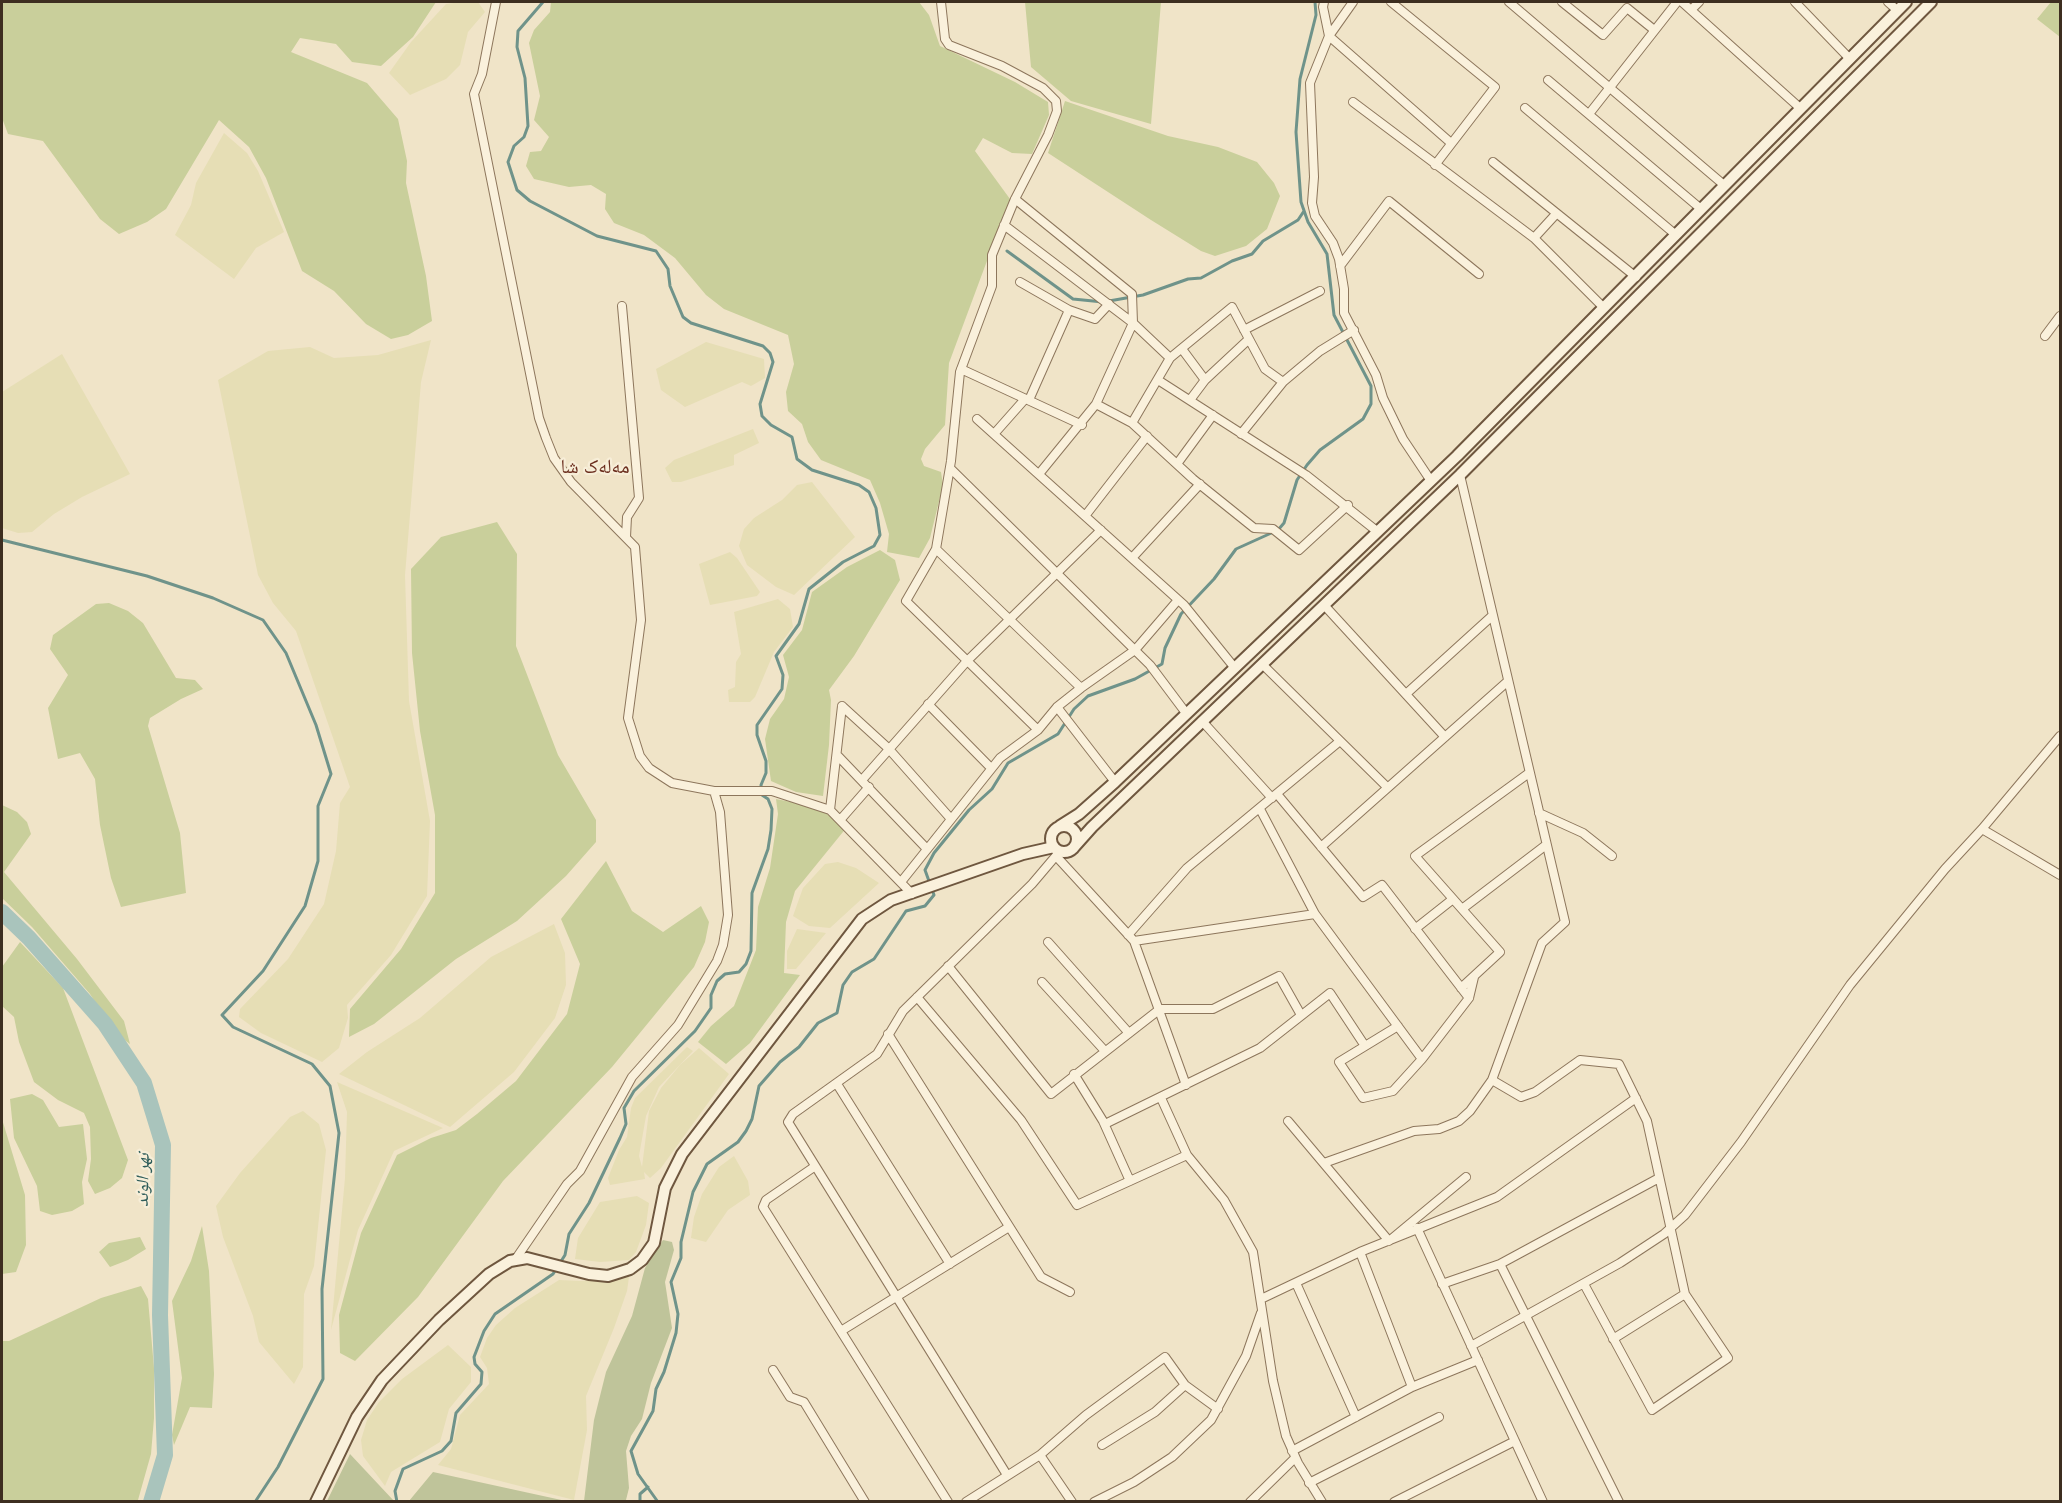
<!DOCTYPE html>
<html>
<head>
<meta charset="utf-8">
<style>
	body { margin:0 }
	#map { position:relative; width:2062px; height:1503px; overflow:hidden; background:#f0e4c8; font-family:"Roboto Serif",serif }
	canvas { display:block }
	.frame { position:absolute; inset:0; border:3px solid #3d2e20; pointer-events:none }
</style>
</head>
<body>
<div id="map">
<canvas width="2062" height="1503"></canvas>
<div class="frame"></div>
</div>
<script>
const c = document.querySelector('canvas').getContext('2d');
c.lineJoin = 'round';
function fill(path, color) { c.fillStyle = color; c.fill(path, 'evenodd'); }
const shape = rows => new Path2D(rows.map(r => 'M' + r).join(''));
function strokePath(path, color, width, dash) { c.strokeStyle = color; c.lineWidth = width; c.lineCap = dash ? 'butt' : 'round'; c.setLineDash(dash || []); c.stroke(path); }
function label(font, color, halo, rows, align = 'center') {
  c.font = font + ' "Roboto Serif","Noto Naskh Arabic",serif'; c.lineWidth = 4.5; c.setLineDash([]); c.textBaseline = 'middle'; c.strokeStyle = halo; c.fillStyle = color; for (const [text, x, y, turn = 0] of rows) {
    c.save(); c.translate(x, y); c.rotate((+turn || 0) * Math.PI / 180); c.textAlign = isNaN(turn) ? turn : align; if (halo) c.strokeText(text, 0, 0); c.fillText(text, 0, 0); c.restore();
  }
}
fill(shape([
	[461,2,478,2,485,12,468,32,460,65,446,79,410,95,389,73,411,42,446,4],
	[224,133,247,153,258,171,284,232,256,248,234,279,175,235,191,205,196,183],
	[431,340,421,382,405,575,409,701,430,821,427,896,391,955,347,1005,348,1018,339,1048,322,1062,261,1033,239,1017,240,1009,288,959,324,904,336,851,340,803,350,787,296,631,273,603,258,575,218,380,268,351,310,347,334,358,378,355],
	[706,342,764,359,765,378,751,386,742,382,685,407,661,390,656,369],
	[62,354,130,474,82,497,54,514,32,532,18,533,2,528,2,392],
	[753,429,759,443,734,455,734,465,681,482,672,482,665,468,674,460],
	[812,482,855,537,794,595,776,587,747,565,739,546,744,529,754,518,782,500,797,485],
	[730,552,737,558,760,592,757,596,710,605,699,564],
	[778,599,790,609,793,627,774,652,755,697,750,702,729,702,728,690,735,687,736,662,741,654,734,612],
	[838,862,856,868,879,883,830,928,809,926,793,916,803,888,825,864],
	[554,924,565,953,566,985,555,1018,514,1072,450,1127,339,1074,367,1052,420,1018,491,957],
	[797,929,826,933,796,969,787,969,787,951],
	[687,1047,693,1051,659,1087,646,1116,639,1156,642,1167,649,1111,661,1088,680,1065,699,1048,729,1074,661,1168,650,1178,644,1172,645,1179,610,1185,608,1178,619,1150,627,1137,631,1108,635,1098],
	[337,1082,443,1128,394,1151,358,1230,331,1330,345,1178,347,1112],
	[303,1111,319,1124,326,1150,314,1266,304,1294,303,1367,294,1384,259,1342,253,1316,223,1237,216,1206,240,1173,290,1117],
	[734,1156,748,1181,750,1195,728,1210,706,1242,691,1238,694,1217,702,1194,719,1167],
	[637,1196,649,1203,646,1225,636,1252,629,1260,600,1262,575,1259,578,1238,600,1202],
	[629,1277,627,1291,614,1328,586,1396,587,1430,574,1500,438,1465,451,1449,460,1415,489,1384,487,1368,480,1357,487,1338,496,1325,515,1308,559,1280,581,1281],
	[448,1345,471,1367,471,1382,449,1409,440,1442,391,1472,385,1486,363,1456,361,1440,367,1420,379,1402,402,1379]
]), '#e6deb5');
fill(shape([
	[2,2,436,2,413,37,381,66,352,62,336,44,300,38,291,52,367,83,398,119,407,161,406,183,426,276,432,321,408,335,391,339,366,324,334,291,302,271,266,178,249,147,219,120,166,209,147,222,119,234,100,219,43,141,8,134,2,118],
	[551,2,919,2,929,15,940,46,1015,82,1048,102,1049,115,1032,154,1012,153,983,138,975,151,1010,199,949,363,945,425,925,449,921,459,924,466,941,472,943,485,930,538,919,558,887,552,889,534,880,503,870,480,821,460,808,442,802,424,788,411,786,392,794,364,788,335,724,309,706,295,675,258,644,235,614,223,605,209,606,194,591,185,569,187,534,179,526,166,530,152,541,151,549,137,534,120,540,96,529,43,534,30,550,12],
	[1025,2,1161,2,1151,124,1071,101,1031,67],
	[2051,2,2060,2,2060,37,2037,19],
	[1065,101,1168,136,1218,147,1257,162,1274,183,1280,196,1267,229,1246,246,1215,256,1201,251,1151,220,1048,153],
	[497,522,517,554,516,646,558,755,596,820,596,842,566,876,517,921,456,959,374,1024,349,1037,350,1009,401,949,435,893,435,815,420,731,412,653,411,569,441,537],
	[880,550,895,560,900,580,854,656,829,690,831,700,829,745,823,796,796,792,771,781,765,739,770,719,784,699,789,677,783,655,802,630,812,592,847,567],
	[109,603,128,611,143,623,176,678,195,680,203,689,181,699,150,718,148,726,180,833,186,893,121,907,111,878,100,825,95,779,80,753,58,759,48,708,68,675,50,649,53,635,96,604],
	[776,799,816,807,847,827,795,891,786,922,784,973,800,975,750,1043,726,1064,698,1042,711,1026,734,1006,756,950,758,907,770,868,778,814],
	[2,805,17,812,27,822,31,834,4,872,77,959,124,1021,130,1044,115,1033,90,994,32,927,2,898],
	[606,861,632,911,663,932,701,906,709,922,705,942,694,967,612,1067,503,1181,418,1297,355,1361,340,1353,339,1315,361,1233,397,1155,431,1138,456,1130,477,1114,516,1081,567,1014,580,964,561,919],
	[20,942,63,988,128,1160,122,1178,110,1188,95,1194,88,1181,91,1159,90,1127,84,1113,58,1100,34,1082,19,1042,14,1017,2,1006,2,967],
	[32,1094,43,1100,59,1127,83,1124,87,1159,82,1182,84,1204,72,1211,52,1215,40,1211,37,1186,14,1138,10,1099],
	[2,1119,25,1195,26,1245,16,1272,2,1274],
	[202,1226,209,1271,214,1374,212,1408,190,1407,174,1445,172,1435,182,1378,172,1301,191,1261],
	[140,1237,146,1249,128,1260,110,1267,99,1252,109,1243],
	[141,1286,148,1299,154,1368,154,1418,151,1454,138,1500,2,1501,2,1341,9,1341,101,1298]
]), '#c9cf9b');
fill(shape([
	[663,1240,672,1242,674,1250,665,1282,672,1328,651,1383,642,1419,631,1436,626,1451,629,1488,626,1500,584,1501,594,1420,606,1372,632,1316,645,1268],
	[350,1454,394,1501,327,1501],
	[433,1472,566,1501,409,1501]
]), '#bfc49a');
strokePath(shape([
	[1007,251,1073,299,1103,302],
	[1109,301,1143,295,1188,279,1201,278,1232,261,1252,254,1263,241,1298,220,1304,211],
	[2,540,147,576,213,598,263,620,286,653,316,725,331,774,318,806,318,861,305,906,263,971,222,1015,233,1027,312,1064,330,1086,339,1133,322,1289,323,1379,278,1467,255,1502],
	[397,1502,395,1491,403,1469,442,1451,451,1441,456,1413,481,1384,482,1372,475,1364,474,1357,484,1331,495,1314,553,1274,565,1255,569,1234,589,1203,620,1138,626,1124,624,1108,634,1091,695,1031,711,1008,711,995,717,981,725,974,739,972,746,964,751,951,752,893,768,849,771,830,772,809,768,799,762,795,761,785,766,773,766,761,757,735,757,725,782,689,783,675,776,656,799,624,809,589,843,562,874,546,880,535,876,508,869,492,859,485,812,470,797,459,792,437,771,425,762,416,760,404,773,362,770,353,763,346,691,323,683,317,670,286,668,269,656,251,597,236,530,201,517,190,508,162,514,146,524,137,528,126,525,78,517,47,518,31,543,2],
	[640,1502,640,1494,648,1487],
	[658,1502,638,1474,631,1451,653,1411,656,1389,664,1372,676,1333,678,1314,671,1282,681,1258,681,1242,693,1192,707,1164,738,1142,746,1131,752,1119,759,1086,780,1062,799,1047,818,1023,837,1013,843,985,852,972,874,959,906,911,925,906,934,895,925,870,934,853,969,810,992,789,1008,763,1058,734,1074,709,1088,696,1135,679,1162,664,1165,648,1181,614,1214,579,1236,549,1278,530,1284,523,1297,480,1307,465,1320,450,1363,419,1371,404,1371,386,1334,315,1327,254,1308,222,1301,202,1296,132,1300,79,1316,15,1315,2]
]), '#6f938a', 3);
strokePath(shape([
	[2,912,29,938,105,1024,144,1083,163,1145,160,1315,165,1455,151,1502]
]), '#a9c4bc', 16);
const street = shape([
	[496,2,482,74,474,94,539,418,546,438,554,458,571,482,635,547,641,620,628,718,640,756,649,768,672,783,714,791,772,791,830,810,912,894],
	[941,2,945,39,949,45,1002,66,1043,88,1056,101,1057,111,1048,135,1015,199,992,255,992,286,960,372,951,461,936,549,1081,688],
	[1324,2,1323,7,1329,36,1310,83,1314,177,1312,203,1315,216,1333,243,1339,259,1344,289,1344,313,1376,375,1383,398,1403,439,1431,481],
	[1353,2,1329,36,1451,143],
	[1391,2,1495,87,1435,165],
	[1509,2,1724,185],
	[1562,2,1603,35,1627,8,1653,29],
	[1682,2,1800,108],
	[1795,2,1849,58],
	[1888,2,1897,10],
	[1691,10,1699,2],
	[1548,80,1701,209],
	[1353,102,1534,238,1604,308],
	[1525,108,1676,235],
	[1589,114,1677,2],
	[1493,162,1636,277],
	[1015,199,1132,294,1133,323,1170,358],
	[1004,225,1133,323,1096,404,1039,474],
	[1534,238,1556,214],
	[1340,266,1389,201,1479,274],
	[1020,282,1069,310,1095,319,1109,304],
	[622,306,639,498,627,517,626,537],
	[1244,330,1320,291],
	[2045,336,2060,316],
	[1182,349,1205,380],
	[961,369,1082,425],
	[1158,380,1306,475,1378,532],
	[1029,400,1069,310],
	[1190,400,1205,380,1249,339],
	[1096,404,1132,423,1193,479,1254,528,1273,529,1299,550,1348,505],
	[977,419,1184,605,1234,667],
	[1132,423,1170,358,1232,307,1265,369,1283,382],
	[994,434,1025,399],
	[1241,434,1283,382,1320,351,1354,330],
	[1177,464,1213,415],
	[950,468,1150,665,1186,713],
	[1085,516,1147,436],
	[936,549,906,601,1038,730],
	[1132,558,1200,484],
	[1324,605,1445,737],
	[1262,664,1387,787],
	[1406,694,1492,616],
	[928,704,991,768],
	[842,706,888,748,951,819],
	[1057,707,1115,782],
	[1202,721,1272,798],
	[838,756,927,849],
	[862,780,967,661,1101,530],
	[1277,794,1363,897,1382,885,1469,998],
	[1260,809,1315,914,1422,1059],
	[830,810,842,706],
	[1539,813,1583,833,1612,856],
	[841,819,869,787],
	[1982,829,2060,875],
	[1321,847,1508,681],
	[1056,856,1134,941,1186,1085],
	[901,882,1000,758,1038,730,1057,707,1081,688,1135,650,1178,600],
	[1462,909,1546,845],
	[1415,929,1453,899],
	[1128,935,1187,868,1340,741],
	[1134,941,1315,914],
	[1048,942,1128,1032],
	[948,966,1051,1094,1160,1009,1213,1009,1279,976,1301,1015],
	[1042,982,1104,1050],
	[1461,988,1500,952,1415,856,1529,773],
	[917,997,1021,1120,1077,1205,1187,1155],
	[1398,1026,1339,1062,1363,1098,1393,1091,1422,1059,1469,998,1474,977],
	[888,1034,1041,1277,1070,1292],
	[1074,1074,1103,1121,1130,1181],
	[1492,1080,1521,1097,1535,1092,1580,1060,1619,1064,1647,1121,1685,1294,1728,1358,1652,1410,1584,1284],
	[837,1084,950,1264],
	[1161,1098,1187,1155,1224,1200,1253,1252,1273,1381,1286,1436,1298,1463,1322,1502],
	[1288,1121,1389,1241,1466,1177],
	[1105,1124,1260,1048,1330,993,1365,1046],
	[1324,1163,1414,1131,1439,1129,1459,1121,1470,1111,1492,1080,1542,943,1565,922,1460,475],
	[814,1167,766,1200,763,1207,948,1502],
	[1417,1228,1543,1502],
	[1360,1252,1412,1387],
	[515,1260,567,1184,580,1171,632,1077,678,1025,717,961,723,945,728,915,720,812,714,791],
	[1500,1264,1659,1178],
	[1296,1283,1356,1417],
	[1442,1284,1500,1264,1619,1502],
	[1261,1299,1360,1252,1497,1197,1636,1098],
	[841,1331,1009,1227],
	[1613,1339,1685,1294],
	[1471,1346,1620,1263,1664,1234,1685,1215,1741,1142,1850,985,1945,869,1982,829,2060,736],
	[773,1370,790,1397,804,1402,865,1502],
	[1102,1445,1155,1412,1185,1385],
	[1292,1451,1412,1387,1478,1360],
	[1040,1455,1072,1502],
	[1007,1475,788,1122,793,1114,877,1054,903,1011,1032,884,1060,851],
	[1309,1483,1439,1417],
	[966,1502,1040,1455,1086,1415,1165,1357,1185,1385,1218,1409],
	[1094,1502,1134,1482,1172,1457,1211,1420,1246,1356,1261,1313],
	[1250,1502,1295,1458],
	[1394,1502,1515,1441]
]);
const secondary = shape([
	'1051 839a13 13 0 1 1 26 0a13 13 0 1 1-26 0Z',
	[1060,826,1079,814,1115,782,1457,456,1906,2],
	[1075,846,1092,827,1460,475,1931,2],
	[316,1502,357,1417,382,1380,439,1320,489,1274,510,1261,527,1258,589,1274,608,1276,630,1269,642,1260,654,1243,665,1188,682,1154,862,919,891,900,1023,854,1054,847]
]);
strokePath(street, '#8d765c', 10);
strokePath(secondary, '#6f573f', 14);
strokePath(street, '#faf1dc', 8);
strokePath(secondary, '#faf1dc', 10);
label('italic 18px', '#2f5d5a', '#f7eed8', [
	["نهر الوند",143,1180,-89]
]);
label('20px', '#6b2e1e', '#f7eed8', [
	["مەلەک شا",595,467]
]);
</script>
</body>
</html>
